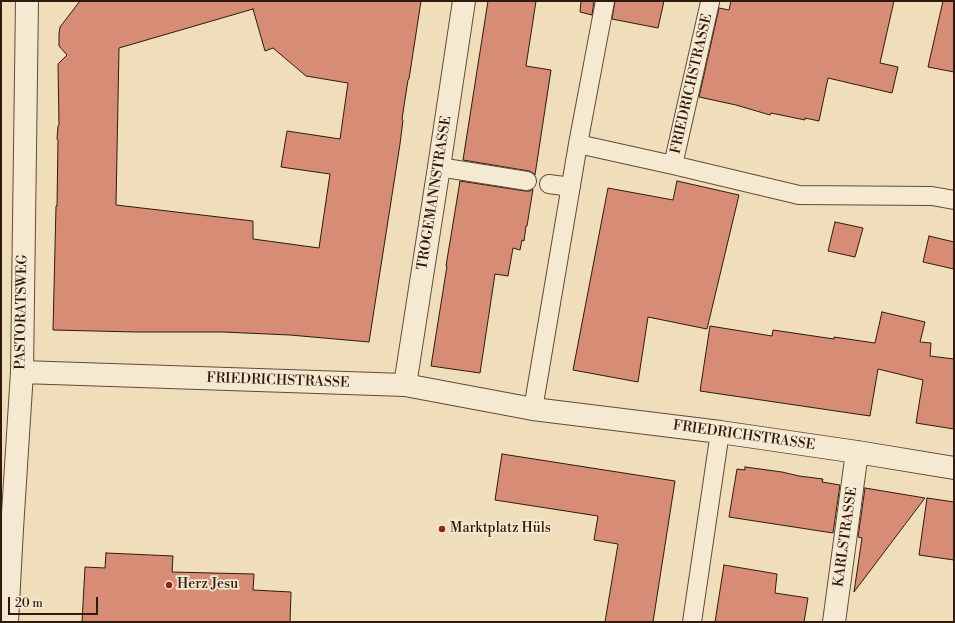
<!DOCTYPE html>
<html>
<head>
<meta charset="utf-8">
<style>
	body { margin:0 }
	#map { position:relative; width:955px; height:623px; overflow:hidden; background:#f0ddba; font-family:"Libre Bodoni",serif }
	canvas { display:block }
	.frame { position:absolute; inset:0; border:2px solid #301a0e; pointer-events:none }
	.scale { position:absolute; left:8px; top:597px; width:90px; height:18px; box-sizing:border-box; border:2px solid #301a0e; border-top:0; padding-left:5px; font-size:12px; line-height:14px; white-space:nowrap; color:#301a0e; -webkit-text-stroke:3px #f5e9d2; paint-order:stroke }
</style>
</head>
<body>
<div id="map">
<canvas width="955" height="623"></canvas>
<div class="frame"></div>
<div class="scale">20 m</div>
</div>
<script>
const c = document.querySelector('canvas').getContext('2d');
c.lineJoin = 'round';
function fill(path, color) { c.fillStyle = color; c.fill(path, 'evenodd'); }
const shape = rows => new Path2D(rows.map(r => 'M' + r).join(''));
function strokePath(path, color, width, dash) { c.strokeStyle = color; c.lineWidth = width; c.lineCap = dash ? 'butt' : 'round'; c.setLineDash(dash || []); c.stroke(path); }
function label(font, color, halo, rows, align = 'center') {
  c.font = font + ' "Libre Bodoni",serif'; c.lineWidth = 3.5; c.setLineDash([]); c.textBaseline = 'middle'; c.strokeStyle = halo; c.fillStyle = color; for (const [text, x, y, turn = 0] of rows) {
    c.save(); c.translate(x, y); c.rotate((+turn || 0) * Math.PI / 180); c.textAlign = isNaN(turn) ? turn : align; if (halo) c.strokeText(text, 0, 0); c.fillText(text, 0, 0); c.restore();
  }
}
const building = shape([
	[80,1,421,1,409,79,408,80,402,119,403,120,400,144,369,342,290,335,223,332,136,332,53,330,56,206,57,206,58,140,57,139,58,126,59,125,58,64,67,55,59,46,59,34,60,27,80,1],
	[253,9,265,51,273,48,306,76,348,83,340,139,287,131,281,167,330,174,319,248,253,239,253,221,116,205,119,48,253,9],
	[488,1,536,1,526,66,551,70,535,175,533,173,529,171,463,160,488,1],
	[581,1,594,1,592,15,580,12,581,1],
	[615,1,664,1,658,28,612,19,615,1],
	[731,1,894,1,880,63,898,67,892,93,828,78,819,121,805,118,805,120,771,113,770,115,736,105,699,97,719,8,729,10,731,1],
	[943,1,954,1,954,72,928,67,943,1],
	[460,181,525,191,530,191,533,189,527,226,526,226,524,241,522,240,520,250,513,248,508,276,495,274,480,373,431,366,447,266,446,266,460,181],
	[677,181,739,195,707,329,648,317,638,382,573,370,608,188,673,200,677,181],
	[835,222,863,228,855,257,828,251,835,222],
	[929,236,954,242,954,269,923,262,929,236],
	[882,312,925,322,920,342,931,343,930,356,954,359,954,429,916,423,923,380,878,369,870,416,700,391,710,326,772,336,773,330,834,339,834,337,875,343,882,312],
	[502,454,675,481,653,622,605,622,618,544,594,540,598,516,495,500,502,454],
	[745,467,782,472,799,476,823,479,822,482,840,485,833,533,729,517,737,469,745,470,745,467],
	[865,488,925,498,854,592,862,538,858,537,865,488],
	[927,498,954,502,954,560,919,555,927,498],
	[106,553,173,556,172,572,254,574,253,590,291,592,290,622,82,622,85,567,105,568,106,553],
	[724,565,777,574,775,593,808,598,804,622,715,622,724,565]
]);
fill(building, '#d78c75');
strokePath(building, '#301a0e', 1);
const service = shape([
	[578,144,673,165,799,195,932,196,954,200],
	[673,165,710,2],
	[439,167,527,181],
	[549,184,571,187],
	[533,409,578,144,605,1],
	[692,622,720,432]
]);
const pedestrian = shape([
	[405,385,439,167,464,1]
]);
const minor = shape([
	[22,372,405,385,533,409,720,432,857,452,954,468],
	[7,622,12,529,22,372,27,1],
	[834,622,857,452]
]);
strokePath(service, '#604b39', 20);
strokePath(pedestrian, '#604b39', 24);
strokePath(minor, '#604b39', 24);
strokePath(service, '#f5e9d2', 18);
strokePath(pedestrian, '#f5e9d2', 22);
strokePath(minor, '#f5e9d2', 22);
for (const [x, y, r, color] of [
	[442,529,4,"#8f2418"],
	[169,585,4,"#8f2418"]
]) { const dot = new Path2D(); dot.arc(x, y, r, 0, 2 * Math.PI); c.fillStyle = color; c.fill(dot); strokePath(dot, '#f5e9d2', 1.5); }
label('14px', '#301a0e', '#f5e9d2', [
	["FRIEDRICHSTRASSE",692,84,-77],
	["TROGEMANNSTRASSE",435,193,-81],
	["PASTORATSWEG",22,312,-89],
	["FRIEDRICHSTRASSE",278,381,2],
	["FRIEDRICHSTRASSE",744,436,8],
	["KARLSTRASSE",846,537,-82]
]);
label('14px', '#301a0e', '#f5e9d2', [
	["Marktplatz Hüls",450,529],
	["Herz Jesu",177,585]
], 'left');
</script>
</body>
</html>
